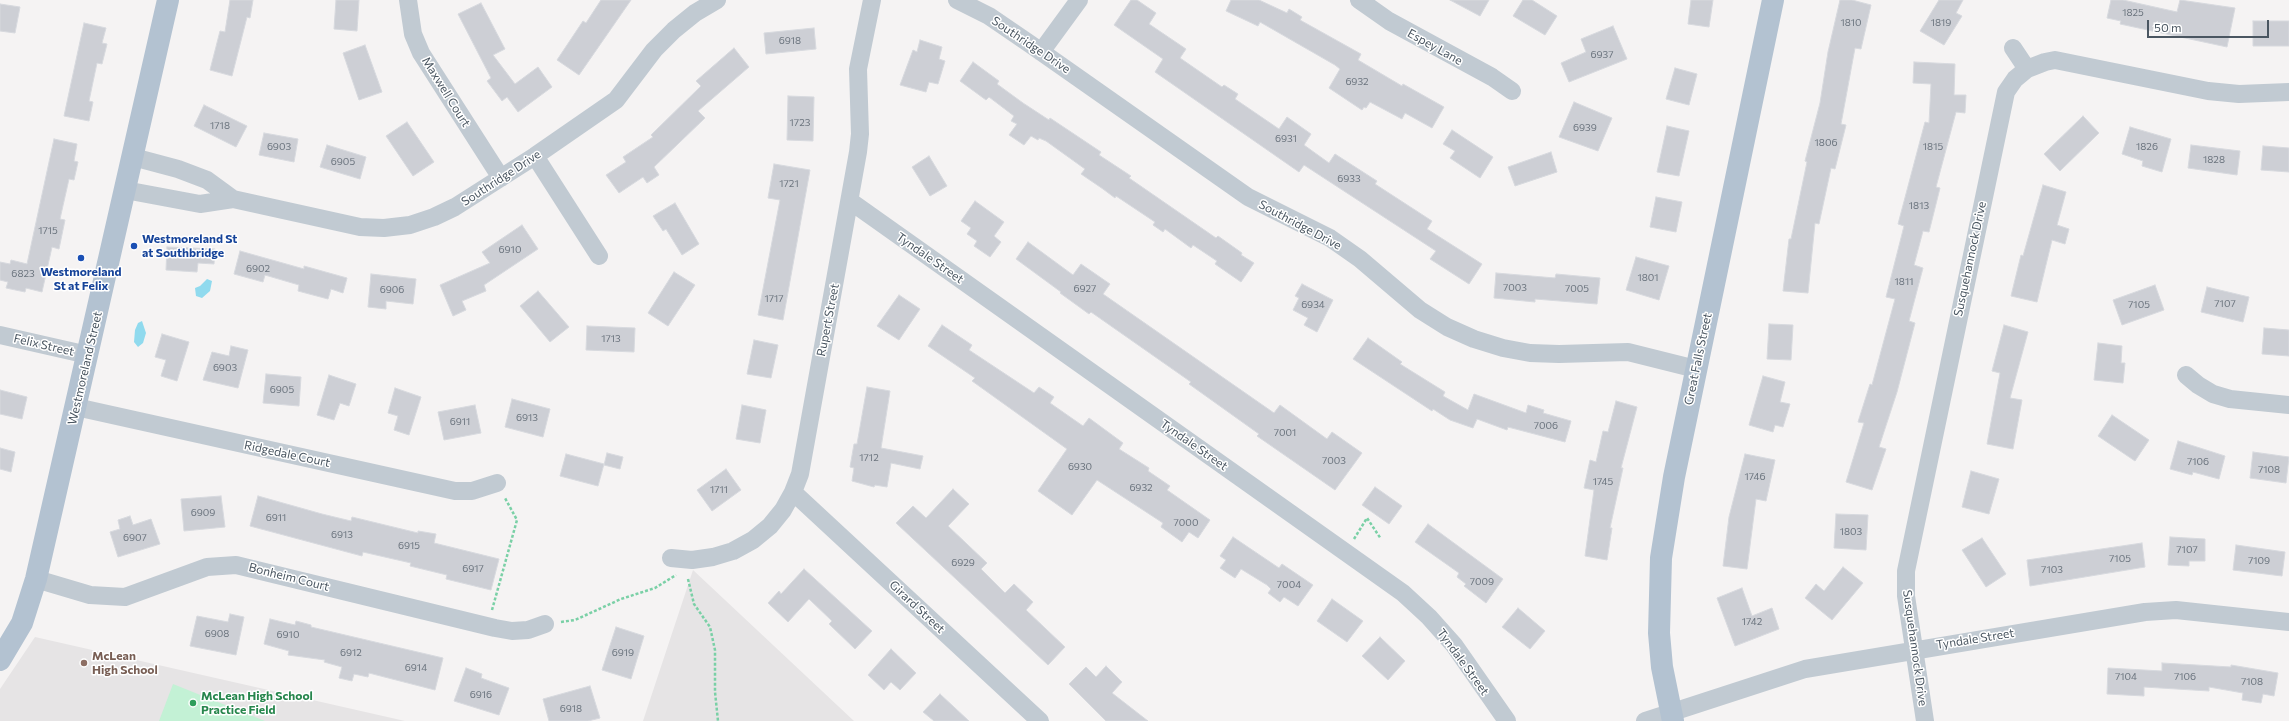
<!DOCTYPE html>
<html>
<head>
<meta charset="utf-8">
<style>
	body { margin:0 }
	#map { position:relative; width:2289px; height:721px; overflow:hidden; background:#f5f3f3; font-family:Commissioner,sans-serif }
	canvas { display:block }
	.scale { position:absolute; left:2147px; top:20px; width:122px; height:18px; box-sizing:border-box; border:2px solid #4a5661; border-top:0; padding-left:5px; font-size:12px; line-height:14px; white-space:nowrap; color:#4a5661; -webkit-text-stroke:3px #fff; paint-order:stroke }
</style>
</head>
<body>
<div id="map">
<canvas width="2289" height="721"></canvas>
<div class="scale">50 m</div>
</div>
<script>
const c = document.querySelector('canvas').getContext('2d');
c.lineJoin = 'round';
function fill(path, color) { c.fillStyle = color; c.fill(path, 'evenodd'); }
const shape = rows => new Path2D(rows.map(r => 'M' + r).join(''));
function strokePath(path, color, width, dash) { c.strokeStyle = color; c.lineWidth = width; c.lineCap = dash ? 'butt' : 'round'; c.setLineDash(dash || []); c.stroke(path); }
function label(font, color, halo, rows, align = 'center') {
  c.font = font + ' Commissioner,sans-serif'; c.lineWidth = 3; c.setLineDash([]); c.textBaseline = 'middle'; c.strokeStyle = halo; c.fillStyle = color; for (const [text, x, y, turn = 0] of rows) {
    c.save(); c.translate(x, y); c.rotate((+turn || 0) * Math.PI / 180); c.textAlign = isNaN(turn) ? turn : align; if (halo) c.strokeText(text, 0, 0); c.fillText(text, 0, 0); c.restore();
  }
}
fill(shape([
	[693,570,854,721,643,721],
	[35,637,405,721,0,721,0,689]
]), '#e6e4e5');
fill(shape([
	[173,684,265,721,159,721]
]), '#c3f1d5');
fill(shape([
	[207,279,212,281,210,291,202,298,196,296,195,288,200,286],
	[142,321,146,333,143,343,138,347,134,342,135,330,138,323]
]), '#90daee');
const building = shape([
	[230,0,253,0,250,18,247,17,232,76,210,70,220,31,225,32,230,0],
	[336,0,359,0,357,31,334,29,336,0],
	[601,0,631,0,579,75,557,60,583,21,586,23,601,0],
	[1131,0,1137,0,1156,13,1149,24,1186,49,1180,58,1222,87,1224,85,1238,94,1235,99,1279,129,1287,117,1311,134,1304,145,1329,163,1335,154,1377,181,1375,184,1432,221,1427,229,1482,264,1469,284,1430,259,1436,251,1304,165,1299,172,1155,72,1163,59,1114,25,1131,0],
	[1231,0,1259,0,1287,13,1289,9,1302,17,1300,20,1361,54,1358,60,1402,86,1403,84,1444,107,1432,128,1405,113,1402,119,1370,102,1366,108,1364,107,1362,110,1329,88,1340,69,1335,65,1260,22,1258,26,1226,11,1231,0],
	[1450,0,1489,0,1480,16,1450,0],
	[1523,0,1532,0,1557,16,1545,35,1513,16,1523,0],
	[1691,0,1713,0,1709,27,1688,24,1691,0],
	[1840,0,1852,0,1871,5,1861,49,1855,48,1841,124,1846,125,1835,169,1831,168,1819,224,1815,223,1808,293,1783,291,1789,239,1791,239,1807,162,1805,161,1820,103,1828,52,1840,0],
	[1939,0,1963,0,1956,13,1962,16,1944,45,1920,31,1939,0],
	[2111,0,2123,0,2177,12,2180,0,2235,8,2227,47,2120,24,2121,21,2107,18,2111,0],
	[481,3,505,49,493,55,515,84,538,67,552,87,518,112,507,97,502,101,487,81,491,78,458,14,481,3],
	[0,4,20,7,15,33,0,31,0,4],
	[2253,21,2289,21,2289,46,2253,46,2253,21],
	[84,23,106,28,102,43,107,44,102,64,97,63,89,101,93,102,89,121,64,116,84,23],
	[1613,26,1627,59,1569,82,1561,63,1586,52,1581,39,1613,26],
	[814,28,816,49,766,54,764,33,814,28],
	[920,40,942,47,939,59,945,61,938,84,929,82,926,92,900,85,913,50,917,52,920,40],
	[365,45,382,92,359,100,343,53,365,45],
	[734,48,749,67,698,111,705,118,654,167,659,175,647,183,643,177,619,193,606,175,626,162,623,157,653,137,651,135,701,86,696,81,734,48],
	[973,62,999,81,997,84,1023,103,1049,120,1050,118,1101,152,1099,155,1131,176,1129,178,1216,238,1218,236,1242,253,1241,255,1254,263,1241,282,1215,264,1217,261,1193,245,1191,248,1165,229,1163,232,1153,225,1155,222,1116,196,1115,198,1103,189,1081,174,1085,169,1046,141,1039,138,1038,140,1031,136,1024,145,1009,135,1017,124,1011,121,1014,116,989,97,986,100,960,81,973,62],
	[1914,62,1955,64,1954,95,1966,95,1965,113,1956,112,1936,187,1940,188,1929,232,1923,231,1914,265,1923,268,1909,321,1915,323,1897,392,1879,447,1886,449,1872,490,1846,482,1864,423,1858,422,1870,384,1872,385,1895,299,1886,297,1904,226,1898,224,1925,122,1929,123,1931,84,1913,83,1914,62],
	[1675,68,1697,74,1689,105,1666,99,1675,68],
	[788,96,814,97,813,141,787,140,788,96],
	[1574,102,1612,118,1598,151,1559,137,1574,102],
	[204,105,247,126,236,147,194,126,204,105],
	[2083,116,2099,133,2060,171,2044,154,2083,116],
	[407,122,434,162,413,176,386,136,407,122],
	[1667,126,1689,131,1679,176,1657,172,1667,126],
	[2130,127,2171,139,2162,172,2142,166,2143,161,2122,154,2130,127],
	[1452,130,1493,157,1480,178,1450,158,1455,151,1443,144,1452,130],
	[264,133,298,139,294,162,259,155,264,133],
	[54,139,77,144,74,161,78,162,74,180,69,179,60,219,65,220,59,249,52,247,42,292,26,288,25,292,6,288,8,282,0,280,0,262,10,264,11,260,27,264,54,139],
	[327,145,366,157,360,179,320,167,327,145],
	[2191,145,2240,151,2237,175,2188,168,2191,145],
	[2263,146,2289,148,2289,172,2261,170,2263,146],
	[1551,152,1557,172,1515,186,1508,167,1551,152],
	[929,156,947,186,930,196,912,167,929,156],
	[774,164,810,170,783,320,758,315,780,200,768,198,774,164],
	[2043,185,2066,192,2057,225,2069,229,2065,244,2052,240,2037,302,2011,296,2021,255,2023,256,2043,185],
	[1656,197,1682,202,1676,232,1650,227,1656,197],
	[975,201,1004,222,994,236,1001,242,990,257,974,246,977,241,967,234,971,228,961,221,975,201],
	[675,203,699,244,682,255,666,229,663,231,653,216,675,203],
	[522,225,538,249,484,285,486,291,462,301,466,310,453,316,440,285,490,263,482,252,522,225],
	[1028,242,1073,275,1081,264,1110,284,1103,294,1274,413,1280,405,1327,439,1332,432,1362,453,1335,490,1257,436,1259,434,1189,384,1191,382,1091,312,1089,314,1060,293,1061,292,1016,259,1028,242],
	[167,247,215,249,214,264,198,263,197,272,166,270,167,247],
	[240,251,304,269,304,266,347,278,343,293,331,289,328,299,298,291,299,285,265,275,263,282,234,274,240,251],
	[1636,257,1669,266,1659,300,1626,290,1636,257],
	[674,272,695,285,668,326,648,313,674,272],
	[1496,273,1555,278,1556,274,1600,278,1597,304,1535,299,1535,302,1494,298,1496,273],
	[371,274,416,279,413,304,386,301,386,309,368,307,371,274],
	[1302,284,1333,300,1317,332,1304,325,1308,318,1293,310,1299,298,1295,296,1302,284],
	[2155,285,2164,310,2122,325,2113,300,2155,285],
	[2207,287,2249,297,2243,322,2201,312,2207,287],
	[538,291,569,327,550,342,520,306,538,291],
	[899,295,920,309,899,340,877,326,899,295],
	[1769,324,1793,325,1791,360,1767,359,1769,324],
	[942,325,972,345,969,350,1034,393,1039,387,1054,397,1050,403,1083,426,1089,418,1123,443,1119,449,1149,468,1148,471,1170,486,1167,490,1210,520,1198,538,1189,532,1182,542,1161,527,1163,523,1097,480,1072,515,1038,491,1067,449,972,381,975,378,928,346,942,325],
	[2004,325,2028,332,2010,398,2022,400,2013,449,1987,444,2000,373,1992,371,2004,325],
	[587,326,635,328,634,352,586,350,587,326],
	[2264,328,2289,330,2289,356,2262,354,2264,328],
	[162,334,189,342,177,381,161,376,166,360,155,357,162,334],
	[1368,338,1402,362,1400,364,1445,392,1443,396,1468,410,1474,394,1526,413,1528,405,1544,410,1543,413,1571,421,1565,442,1508,427,1507,430,1477,419,1473,428,1450,420,1433,409,1432,411,1353,359,1368,338],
	[754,340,778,345,771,378,747,374,754,340],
	[2098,343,2122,346,2121,363,2125,363,2123,383,2094,380,2098,343],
	[231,346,248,350,238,388,203,380,212,352,229,356,231,346],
	[266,374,301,377,299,406,263,403,266,374],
	[329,375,356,384,349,406,340,403,334,420,317,415,329,375],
	[1763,376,1785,382,1780,402,1790,404,1783,427,1775,425,1773,432,1749,425,1763,376],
	[867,387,890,391,881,448,923,456,920,469,891,463,887,487,875,485,874,487,852,481,854,468,850,467,854,444,857,444,867,387],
	[395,388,421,397,409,435,394,430,398,416,388,413,395,388],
	[0,390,27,397,22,419,0,414,0,390],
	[512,399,550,409,543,437,505,427,512,399],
	[1616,401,1637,407,1621,468,1623,468,1610,528,1612,528,1607,560,1585,556,1594,490,1584,488,1590,460,1596,462,1603,431,1608,432,1616,401],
	[475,405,481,433,444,440,438,412,475,405],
	[742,405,766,410,760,443,736,439,742,405],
	[2112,415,2149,440,2135,461,2098,436,2112,415],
	[2178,441,2225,456,2219,479,2193,472,2192,475,2170,469,2178,441],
	[0,448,15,452,11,472,0,469,0,448],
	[2253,452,2289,457,2286,483,2250,478,2253,452],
	[607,453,623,457,620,469,604,465,607,453],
	[566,454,604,464,598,486,560,476,566,454],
	[1745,454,1775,460,1766,501,1756,499,1747,569,1723,566,1729,517,1745,454],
	[726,469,741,490,712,511,697,490,726,469],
	[1971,471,1999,479,1989,514,1962,507,1971,471],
	[1375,487,1402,506,1389,524,1362,505,1375,487],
	[953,489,969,504,948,526,987,563,981,569,1005,593,1014,584,1033,602,1026,610,1065,647,1048,665,896,523,913,506,926,518,953,489],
	[221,496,225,527,184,531,181,499,221,496],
	[258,496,322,514,351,521,352,517,418,533,418,531,436,534,434,543,499,559,491,590,446,579,447,575,410,566,411,563,363,552,362,556,250,526,258,496],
	[1836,514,1868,515,1866,550,1834,548,1836,514],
	[130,516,133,525,151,519,160,544,118,557,110,532,120,529,118,520,130,516],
	[1428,524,1503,579,1486,603,1464,586,1466,584,1457,577,1459,573,1415,542,1428,524],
	[1233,537,1279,568,1282,564,1313,585,1298,606,1284,597,1280,602,1268,593,1271,589,1267,585,1241,569,1235,578,1220,568,1226,560,1220,556,1233,537],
	[2170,537,2205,539,2205,561,2189,561,2189,566,2168,565,2170,537],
	[1982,538,2006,574,1986,587,1962,550,1982,538],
	[2142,543,2145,567,2030,586,2027,560,2142,543],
	[2236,545,2285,552,2282,576,2233,570,2236,545],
	[1843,567,1863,583,1832,620,1805,598,1816,584,1824,591,1843,567],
	[804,569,872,631,855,649,829,624,832,621,809,599,788,622,768,603,779,591,781,594,804,569],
	[1742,588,1752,616,1772,608,1779,629,1735,646,1717,598,1742,588],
	[1332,599,1363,621,1347,642,1317,621,1332,599],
	[1518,608,1545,631,1530,649,1502,627,1518,608],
	[230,614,244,617,236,655,190,646,197,616,228,622,230,614],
	[270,619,295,625,296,621,311,625,311,627,443,658,435,690,369,673,368,677,354,674,352,681,339,678,342,667,324,662,325,660,288,655,289,651,264,644,270,619],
	[616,627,644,636,631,679,602,670,616,627],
	[1380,637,1405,661,1388,680,1362,656,1380,637],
	[891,649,916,673,900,690,891,682,884,690,868,675,891,649],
	[2162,663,2231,667,2231,665,2278,673,2274,696,2263,694,2261,703,2242,700,2243,693,2209,687,2209,691,2144,687,2144,696,2107,694,2108,668,2162,671,2162,663],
	[1106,666,1122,682,1112,693,1148,721,1106,721,1069,684,1086,667,1096,677,1106,666],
	[466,668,482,674,481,678,509,688,499,715,454,701,466,668],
	[590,686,600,718,588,721,549,721,543,699,590,686],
	[940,694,969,721,934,721,923,712,940,694]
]);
fill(building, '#cdcfd5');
strokePath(building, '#d7d9de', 1);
strokePath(shape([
	[1354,539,1367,518,1381,539],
	[688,579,694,604,710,627,715,650,715,692,718,721],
	[492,610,517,520,505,498],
	[561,622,575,620,621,599,655,588,676,575]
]), '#7ad0a6', 2.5, [3, 2]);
strokePath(shape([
	[408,0,413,34,421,53,501,178],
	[957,0,989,16,1030,44,1248,197,1330,238,1360,259,1420,310,1447,327,1474,339,1503,348,1530,353,1559,354,1628,352,1696,369],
	[1359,0,1389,21,1492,77,1512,91],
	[2013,48,2027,69],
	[1041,52,1079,0],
	[535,156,599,256],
	[133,157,178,169,207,180,233,199],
	[125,190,200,204,233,199,360,227,384,228,410,225,434,217,455,207,535,156,616,100,654,50,674,30,695,13,717,0],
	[850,201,1403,593,1429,617,1454,645,1507,721],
	[0,335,88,355],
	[2186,375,2198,385,2213,394,2230,399,2289,405],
	[76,407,455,491,472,491,497,483],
	[793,492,1040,721],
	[671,558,692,560,713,557,733,551,753,540,770,526,783,510,793,492,800,474,858,152,860,134,858,69,872,0],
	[36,579,90,595,125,597,207,567,236,565,495,628,512,631,528,630,545,624],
	[1645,721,1805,669,2145,612,2176,610,2289,622],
	[1925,721,1906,596,1906,571,2006,92,2015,79,2027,69,2045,62,2055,60,2208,91,2239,94,2289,92]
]), '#c1cad2', 18);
strokePath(shape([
	[0,660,22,623,36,579,168,0],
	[1673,721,1662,667,1659,633,1661,558,1674,477,1773,0]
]), '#b3c2d1', 22);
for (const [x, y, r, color] of [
	[134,246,4,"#1a4fb4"],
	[81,258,4,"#1a4fb4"],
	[84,663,4,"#8d6e63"],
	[193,703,4,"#2e9e5b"]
]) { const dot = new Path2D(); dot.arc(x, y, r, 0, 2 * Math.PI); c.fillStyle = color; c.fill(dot); strokePath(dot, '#fff', 1.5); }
label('10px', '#6b747e', null, [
	["1825",2133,13],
	["1810",1851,23],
	["1819",1941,23],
	["6918",790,41],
	["6937",1602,55],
	["6932",1357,82],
	["1723",800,123],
	["1718",220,126],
	["6939",1585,128],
	["6931",1286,139],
	["1806",1826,143],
	["6903",279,147],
	["1815",1933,147],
	["1826",2147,147],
	["1828",2214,160],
	["6905",343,162],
	["6933",1349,179],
	["1721",789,184],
	["1813",1919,206],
	["1715",48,231],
	["6910",510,250],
	["6902",258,269],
	["6823",23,274],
	["1801",1648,278],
	["1811",1904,282],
	["7003",1515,288],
	["6927",1085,289],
	["7005",1577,289],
	["6906",392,290],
	["1717",774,299],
	["7107",2225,304],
	["6934",1313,305],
	["7105",2139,305],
	["1713",611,339],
	["6903",225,368],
	["6905",282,390],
	["6913",527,418],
	["6911",460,422],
	["7006",1546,426],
	["7001",1285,433],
	["1712",869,458],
	["7003",1334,461],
	["7106",2198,462],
	["6930",1080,467],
	["7108",2269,470],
	["1746",1755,477],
	["1745",1603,482],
	["6932",1141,488],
	["1711",719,490],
	["6909",203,513],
	["6911",276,518],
	["7000",1186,523],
	["1803",1851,532],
	["6913",342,535],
	["6907",135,538],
	["6915",409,546],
	["7107",2187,550],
	["7105",2120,559],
	["7109",2259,561],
	["6929",963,563],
	["6917",473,569],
	["7103",2052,570],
	["7009",1482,582],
	["7004",1289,585],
	["1742",1752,622],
	["6908",217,634],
	["6910",288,635],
	["6912",351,653],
	["6919",623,653],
	["6914",416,668],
	["7104",2126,677],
	["7106",2185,677],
	["7108",2252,682],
	["6916",481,695],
	["6918",571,709]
]);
label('12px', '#4a5661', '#fff', [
	["Southridge Drive",1031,45,34],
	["Espey Lane",1435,47,29],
	["Maxwell Court",446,92,58],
	["Southridge Drive",501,178,-33],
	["Southridge Drive",1300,225,28],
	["Tyndale Street",930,258,35],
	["Susquehannock Drive",1970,259,-78],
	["Rupert Street",828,320,-79],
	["Felix Street",44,345,13],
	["Great Falls Street",1698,359,-78],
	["Westmoreland Street",85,368,-77],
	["Tyndale Street",1194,445,35],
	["Ridgedale Court",287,454,12],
	["Bonheim Court",289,577,14],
	["Girard Street",917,607,43],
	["Tyndale Street",1975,639,-9],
	["Susquehannock Drive",1915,648,82],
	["Tyndale Street",1463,662,54]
]);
label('bold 12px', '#164399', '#fff', [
	["Westmoreland St",142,239],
	["at Southbridge",142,253],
	["Westmoreland",81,272,"center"],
	["St at Felix",81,286,"center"]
], 'left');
label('bold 12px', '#785e54', '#fff', [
	["McLean",92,656],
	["High School",92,670]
], 'left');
label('bold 12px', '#27864d', '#fff', [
	["McLean High School",201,696],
	["Practice Field",201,710]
], 'left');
</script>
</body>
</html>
